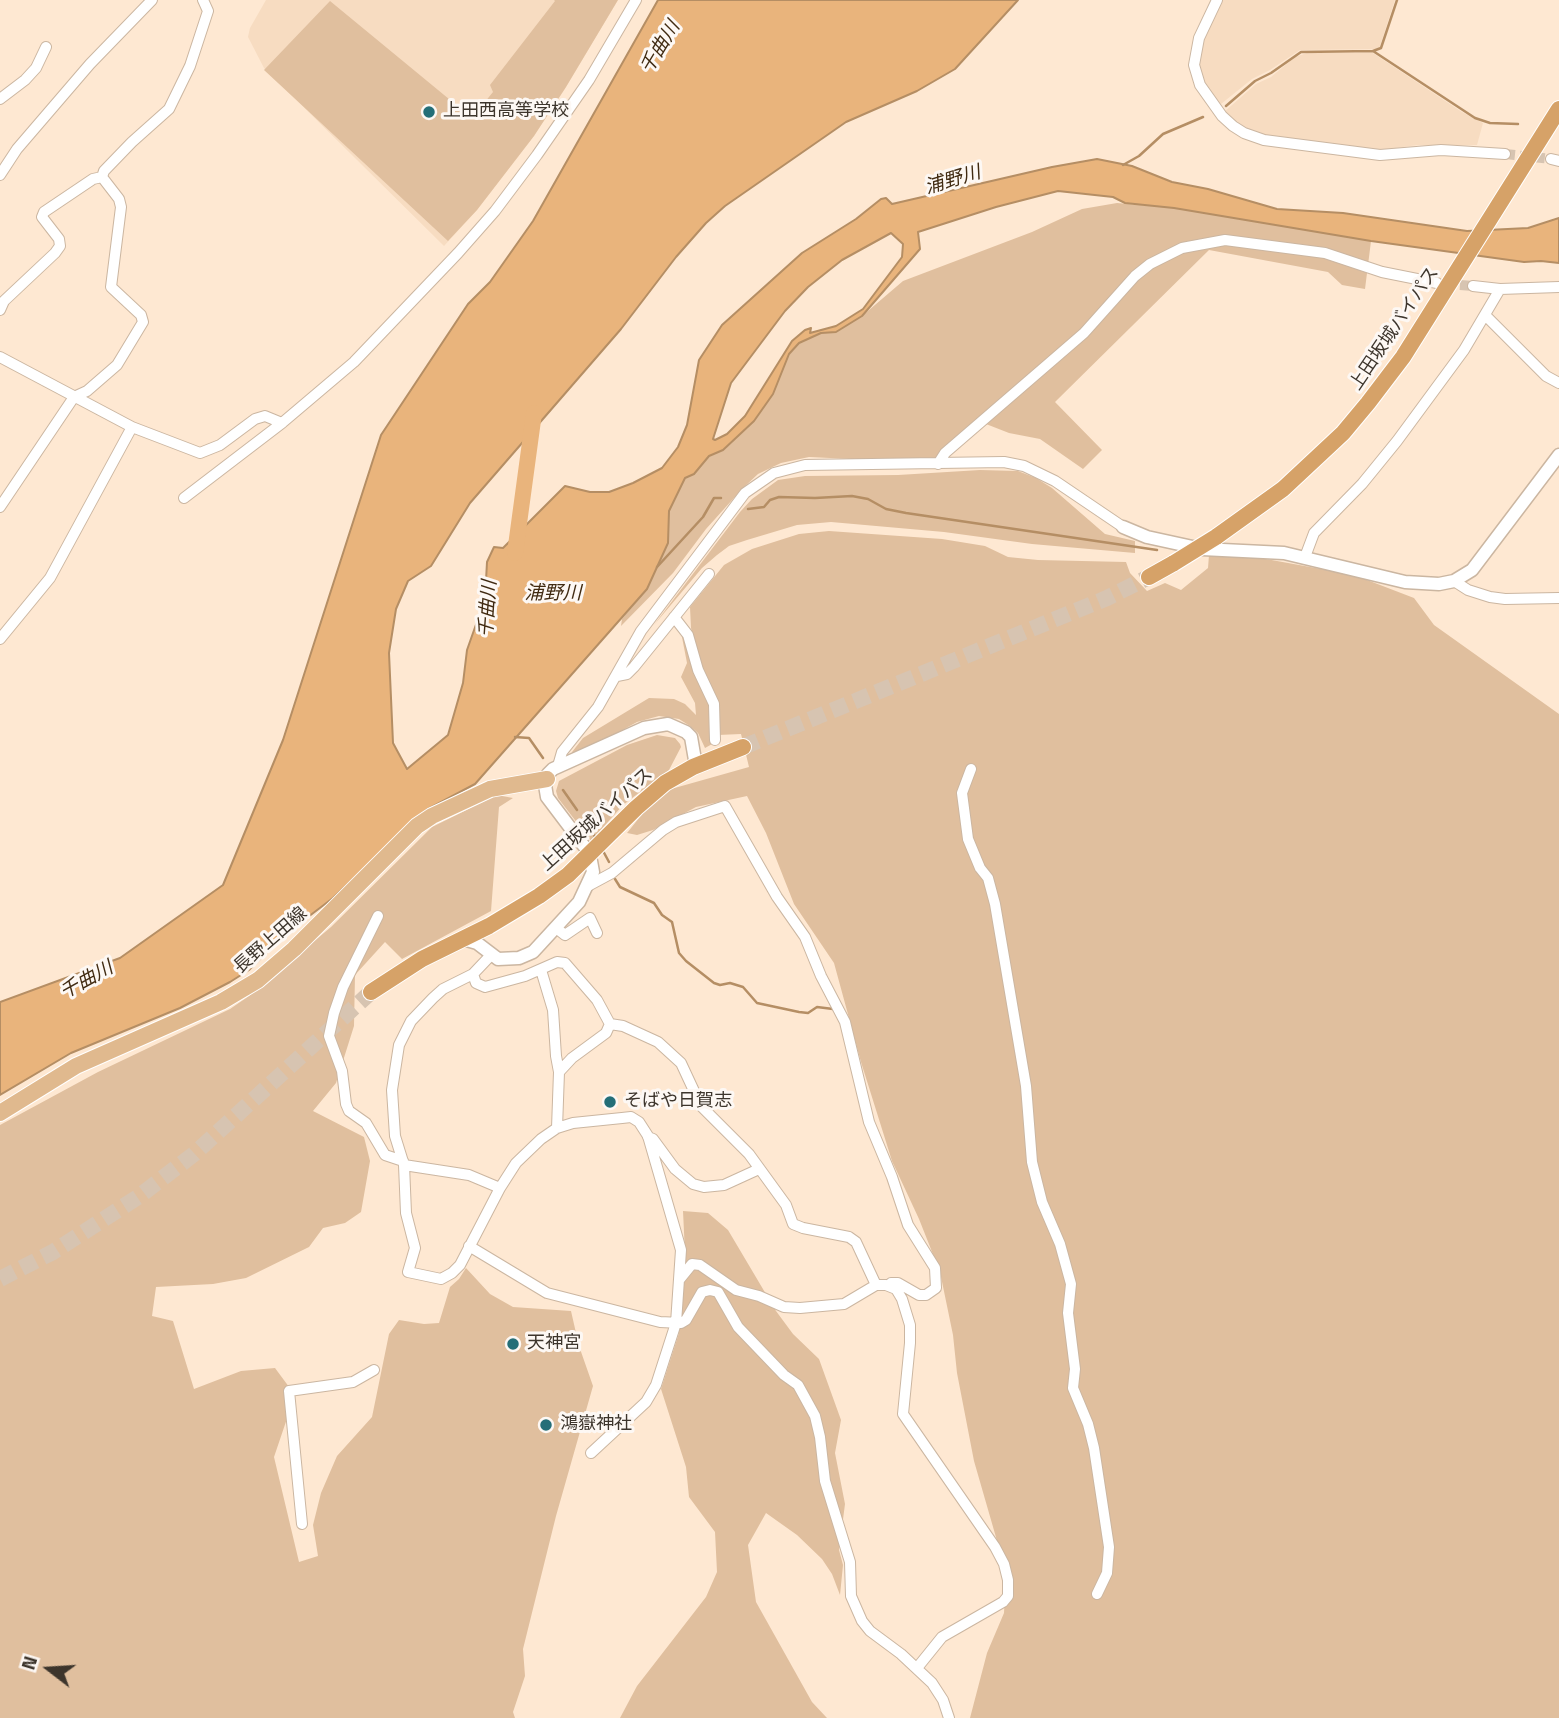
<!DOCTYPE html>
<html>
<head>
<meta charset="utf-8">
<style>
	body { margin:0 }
	#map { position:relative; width:1559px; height:1718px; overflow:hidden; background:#fee8d2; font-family:"Titillium Web",sans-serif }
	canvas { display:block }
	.north { position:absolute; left:14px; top:1634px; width:70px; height:70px; -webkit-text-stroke:5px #fdf8f4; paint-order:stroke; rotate:287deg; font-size:19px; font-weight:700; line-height:28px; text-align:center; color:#3d352c }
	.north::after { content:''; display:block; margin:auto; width:24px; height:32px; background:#3d352c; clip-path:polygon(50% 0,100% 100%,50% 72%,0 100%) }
</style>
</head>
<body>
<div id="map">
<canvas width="1559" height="1718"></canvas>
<div class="north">N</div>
</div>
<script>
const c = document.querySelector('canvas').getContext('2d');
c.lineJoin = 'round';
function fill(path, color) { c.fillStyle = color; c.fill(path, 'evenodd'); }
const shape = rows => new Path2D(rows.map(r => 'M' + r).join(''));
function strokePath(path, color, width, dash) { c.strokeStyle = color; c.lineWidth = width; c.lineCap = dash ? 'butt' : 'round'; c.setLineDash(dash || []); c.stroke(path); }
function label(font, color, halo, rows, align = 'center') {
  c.font = font + ' "Titillium Web","Noto Sans JP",sans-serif'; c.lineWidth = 6; c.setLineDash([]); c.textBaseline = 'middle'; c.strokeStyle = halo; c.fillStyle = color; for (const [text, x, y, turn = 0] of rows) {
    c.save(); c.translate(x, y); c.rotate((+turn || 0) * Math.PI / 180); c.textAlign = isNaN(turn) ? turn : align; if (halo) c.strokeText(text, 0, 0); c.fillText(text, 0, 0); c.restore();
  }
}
fill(shape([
	[266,0,618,0,566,87,534,136,477,210,444,246,264,68,248,37,250,28],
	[1220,0,1395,0,1379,49,1300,50,1270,70,1252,79,1221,104,1203,84,1199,75,1198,50],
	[1307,53,1373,53,1462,112,1483,123,1477,145,1418,145,1380,150,1266,136,1234,123,1224,112,1256,84,1271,77,1295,57]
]), '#f7dcc1');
fill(shape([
	[554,0,618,0,566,87,534,136,477,210,448,241,264,70,330,1,472,118,493,92,490,85,555,1],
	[1117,203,1174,208,1371,241,1365,289,1342,285,1328,272,1209,250,1055,402,1102,450,1083,469,1040,439,1009,433,986,424,953,453,927,460,893,461,809,457,781,463,758,474,742,489,706,529,673,573,621,626,622,619,647,589,668,543,669,511,685,477,694,474,709,455,723,450,773,394,782,368,789,354,799,343,821,333,836,332,862,316,903,281,1032,232,1082,209],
	[980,470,1018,471,1036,478,1052,488,1105,534,1135,541,1135,553,1032,544,944,532,831,522,797,525,747,540,729,546,717,555,702,568,654,625,740,512,752,499,778,480,805,476,898,475],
	[829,531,942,539,985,546,1008,557,1038,560,1126,562,1130,573,1147,591,1165,583,1181,590,1208,568,1209,555,1266,559,1354,575,1414,598,1434,625,1559,714,1559,1718,970,1718,987,1653,1004,1613,1006,1572,974,1461,957,1373,953,1335,940,1272,919,1219,892,1161,861,1062,834,963,794,904,766,833,747,796,696,807,653,830,637,835,627,833,643,813,671,789,749,767,741,734,718,735,691,628,690,607,724,565,752,549,799,534],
	[681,632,684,634,712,705,714,743,705,748,698,733,690,726,679,719,659,716,637,722,588,749,572,754,572,752,583,738,649,698,674,699,685,704,696,715,695,703,681,677,687,663],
	[657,735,675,738,680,744,681,747,669,770,623,805,591,841,558,798,556,791,559,781,627,745],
	[497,795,513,798,499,807,491,911,402,959,385,942,355,975,354,1026,336,1083,313,1111,364,1137,370,1161,361,1212,345,1223,323,1228,309,1247,246,1278,213,1284,156,1287,152,1316,173,1321,194,1389,241,1371,275,1368,295,1395,274,1457,299,1562,318,1556,313,1525,321,1493,337,1456,372,1417,389,1334,399,1320,424,1324,439,1323,450,1287,459,1279,466,1268,490,1294,513,1307,571,1311,579,1346,593,1386,556,1516,523,1649,525,1676,513,1712,515,1718,0,1718,0,1125,98,1072,230,1009,249,996,331,927,432,827],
	[683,1211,708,1213,728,1230,776,1311,793,1334,819,1359,841,1420,835,1453,845,1504,839,1550,843,1565,840,1595,832,1574,822,1559,797,1535,766,1513,748,1545,756,1602,812,1702,827,1718,620,1718,637,1686,706,1597,717,1572,715,1532,689,1497,686,1467,661,1389,679,1333,685,1253]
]), '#e0bf9e');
const water = shape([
	[658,0,1018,0,955,69,917,91,846,122,725,206,706,223,676,257,621,329,470,503,431,566,408,581,396,609,389,653,393,743,407,769,448,735,463,683,467,650,485,599,487,562,494,547,503,548,565,486,590,492,609,492,633,483,662,468,678,447,687,425,699,360,722,325,802,253,856,219,881,199,886,198,892,204,1052,167,1097,159,1132,166,1172,182,1208,189,1277,209,1343,213,1467,231,1528,228,1559,218,1559,263,1541,261,1524,262,1371,241,1174,208,1125,203,1113,197,1058,191,996,207,918,232,920,249,862,316,836,332,821,333,799,343,789,354,773,394,754,421,723,450,709,456,694,474,685,478,669,511,668,543,647,589,475,784,428,809,333,898,283,936,249,970,230,982,180,1008,71,1053,0,1095,0,1002,120,958,223,885,283,740,381,435,468,304,490,282,533,221,658,0],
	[891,233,903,244,902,257,863,309,836,326,810,333,811,328,805,330,792,341,745,416,727,434,715,440,713,439,731,383,785,311,808,287,842,260,891,233]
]);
fill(water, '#e9b47c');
strokePath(water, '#b58e64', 2);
strokePath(shape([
	[1373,51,1381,48,1397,0],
	[1226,106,1255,81,1271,73,1301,52,1373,51,1475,118,1490,123,1518,124],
	[1123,165,1139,156,1163,134,1203,117],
	[748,509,764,507,770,500,779,497,815,498,852,496,868,499,886,509,906,513,1157,550],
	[657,567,703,517,714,498,721,498],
	[515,737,529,738,543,758],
	[563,790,577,810],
	[589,827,597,840],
	[602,849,609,862],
	[615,879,620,887,654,903,662,915,672,922,679,953,686,961,714,983,720,985,730,983,743,987,757,1003,799,1012,808,1013,817,1007,833,1009]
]), '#b58e64', 2.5);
strokePath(shape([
	[515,553,534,413]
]), '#e9b47c', 16);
strokePath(shape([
	[1505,154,1551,159],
	[1445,284,1473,286]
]), '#d7c4b1', 10, [10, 5]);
strokePath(shape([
	[743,747,1107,598,1149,577],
	[0,1279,53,1252,138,1197,194,1154,371,992]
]), '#d7c4b1', 16, [16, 8]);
const minor = shape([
	[1217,0,1199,38,1194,65,1200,85,1222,116,1233,126,1244,133,1264,140,1380,155,1441,150,1505,154],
	[0,99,25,80,36,68,46,47],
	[1551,159,1559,161],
	[0,175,17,149,90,64,152,0],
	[1473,286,1500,289,1559,287],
	[0,310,4,301,55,253,60,246,59,239,42,217,44,212,93,179,102,177],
	[1486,316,1546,376,1559,383],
	[0,357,132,427,200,453,220,445,255,419,265,416,282,423],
	[938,464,945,453,1084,333,1135,276,1150,264,1182,248,1225,240,1325,253,1382,272,1437,283],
	[184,498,282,423,354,362,458,253,495,211,537,155,589,80,636,0],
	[0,507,74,397,87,391,117,365,143,322,141,315,111,287,121,207,119,199,102,177,104,171,132,142,169,109,190,66,208,11,203,0],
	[1305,557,1314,533,1362,484,1397,441,1464,350,1500,289],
	[1454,581,1468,590,1490,597,1505,599,1559,598],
	[674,617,688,635,698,670,714,704,715,740],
	[0,639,50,578,132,427],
	[617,676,627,674,634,667,709,574],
	[558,766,562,752,598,707,641,631,745,493,774,473,805,465,1004,462,1024,466,1055,481,1123,527],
	[971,769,962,793,968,839,980,868,988,878,995,904,1026,1086,1032,1162,1042,1202,1060,1244,1071,1284,1068,1313,1075,1369,1073,1388,1088,1424,1094,1448,1109,1547,1107,1573,1097,1594],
	[586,887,612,873,663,830,676,822,725,806,777,897,805,937,821,976,845,1022,869,1122,892,1177,908,1225,935,1268,936,1288,926,1295,919,1295,898,1283,891,1283],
	[378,916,343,987,334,1013,329,1036,342,1071,346,1104,349,1111,366,1123,385,1155,403,1161],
	[556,928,565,935,590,918,597,933],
	[492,954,473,974,443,989,433,998,411,1021,399,1045,392,1090,395,1136,404,1165,406,1213,415,1248,408,1272,441,1279,452,1273,460,1265,500,1188,516,1163,541,1139,557,1128,573,1123,622,1118,631,1117,639,1122,648,1136,681,1250,676,1323,656,1385,646,1402,591,1453],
	[541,970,553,1010,556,1056,559,1072,557,1128],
	[473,974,476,983,485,987,525,976,557,962,565,963,597,1000,610,1024,623,1026,658,1042,681,1063,701,1106,749,1154,786,1205,793,1224,803,1228,849,1237,856,1242,876,1285,886,1285,896,1289,902,1299,910,1325,910,1343,903,1414,995,1547,1004,1564,1008,1580,1008,1596,1003,1602,942,1637,917,1668],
	[559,1072,572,1058,606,1033,610,1024],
	[648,1137,653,1139,675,1169,693,1184,704,1187,724,1185,759,1169],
	[404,1165,469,1175,500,1188],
	[469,1246,547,1293,660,1322,681,1323,686,1320,702,1292,710,1290,718,1292,738,1327,784,1375,798,1385,815,1416,820,1437,825,1481,850,1562,851,1596,862,1621,870,1631,901,1654,932,1683,943,1700,949,1718],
	[679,1280,692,1264,700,1265,736,1290,759,1296,784,1307,800,1308,844,1304,876,1285],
	[302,1524,289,1391,353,1382,374,1370]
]);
const tertiary = shape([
	[1123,527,1147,537,1202,549,1284,553,1405,582,1439,584,1454,581,1472,570,1559,455],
	[584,846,547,797,545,785,548,774,553,769,644,728,668,724,686,732,691,737,695,760,693,767],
	[463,939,477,943,498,959,519,958,533,952,579,902,593,872,591,861]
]);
const primary = shape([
	[0,1113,76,1066,221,1002,258,980,294,949,417,826,432,816,490,789,547,779]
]);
const trunk = shape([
	[1216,537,1283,489,1343,433,1368,403,1403,357,1559,109],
	[1149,577,1174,563],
	[371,992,422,959,489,926,539,896,568,875,636,808,665,783,693,767,743,747]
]);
strokePath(minor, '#cbb6a1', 12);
strokePath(tertiary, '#cbb6a1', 15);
strokePath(primary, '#fff', 18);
strokePath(trunk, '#fff', 18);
strokePath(minor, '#fff', 10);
strokePath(tertiary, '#fff', 12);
strokePath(primary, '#e0b98e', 16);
strokePath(trunk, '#d6a268', 16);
const trunkBridge = shape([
	[1174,563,1216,537]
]);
strokePath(trunkBridge, '#fff', 18, []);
strokePath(trunkBridge, '#d6a268', 16);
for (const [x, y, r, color] of [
	[429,112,7,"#246e77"],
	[610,1102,7,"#246e77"],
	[513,1344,7,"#246e77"],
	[546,1425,7,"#246e77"]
]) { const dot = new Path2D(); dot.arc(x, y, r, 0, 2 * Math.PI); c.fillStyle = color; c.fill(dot); strokePath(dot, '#fdf8f4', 2.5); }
label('18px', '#3d352c', '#fdf8f4', [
	["上田西高等学校",443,112],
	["そばや日賀志",624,1102],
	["天神宮",527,1344],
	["鴻嶽神社",560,1425]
], 'left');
label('18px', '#3d352c', '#fdf8f4', [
	["上田坂城バイパス",1395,329,-56],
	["上田坂城バイパス",597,820,-42],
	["長野上田線",271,941,-41]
]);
label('italic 19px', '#412b12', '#fdf8f4', [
	["千曲川",661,48,-59],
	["浦野川",953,181,-17],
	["浦野川",553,594],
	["千曲川",489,609,-86],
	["千曲川",87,981,-29]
]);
</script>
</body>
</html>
